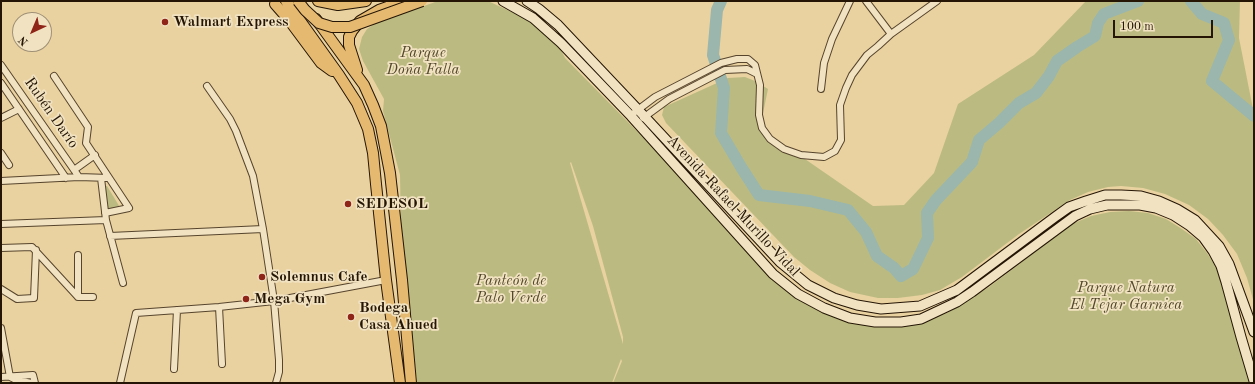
<!DOCTYPE html>
<html>
<head>
<meta charset="utf-8">
<style>
	body { margin:0 }
	#map { position:relative; width:1255px; height:384px; overflow:hidden; background:#ead2a0; font-family:"Old Standard TT",serif }
	canvas { display:block }
	.frame { position:absolute; inset:0; border:2px solid #241505; pointer-events:none }
	.north { position:absolute; left:12px; top:12px; width:40px; height:40px; box-sizing:border-box; background:#f1e2c1; border:1px solid #9f9076; border-radius:50%; rotate:224deg; font-size:11px; font-weight:700; line-height:16px; text-align:center; color:#241505 }
	.north::after { content:''; display:block; margin:auto; width:14px; height:18px; background:#8f2418; clip-path:polygon(50% 0,100% 100%,50% 72%,0 100%) }
	.scale { position:absolute; left:1113px; top:20px; width:100px; height:18px; box-sizing:border-box; border:2px solid #241505; border-top:0; padding-left:5px; font-size:12px; line-height:14px; white-space:nowrap; color:#241505; -webkit-text-stroke:3px #f1e2c1; paint-order:stroke }
</style>
</head>
<body>
<div id="map">
<canvas width="1255" height="384"></canvas>
<div class="frame"></div>
<div class="north">N</div>
<div class="scale">100 m</div>
</div>
<script>
const c = document.querySelector('canvas').getContext('2d');
c.lineJoin = 'round';
function fill(path, color) { c.fillStyle = color; c.fill(path, 'evenodd'); }
const shape = rows => new Path2D(rows.map(r => 'M' + r).join(''));
function strokePath(path, color, width, dash) { c.strokeStyle = color; c.lineWidth = width; c.lineCap = dash ? 'butt' : 'round'; c.setLineDash(dash || []); c.stroke(path); }
function label(font, color, halo, rows, align = 'center') {
  c.font = font + ' "Old Standard TT",serif'; c.lineWidth = 3.5; c.setLineDash([]); c.textBaseline = 'middle'; c.strokeStyle = halo; c.fillStyle = color; for (const [text, x, y, turn = 0] of rows) {
    c.save(); c.translate(x, y); c.rotate((+turn || 0) * Math.PI / 180); c.textAlign = isNaN(turn) ? turn : align; if (halo) c.strokeText(text, 0, 0); c.fillText(text, 0, 0); c.restore();
  }
}
fill(shape([
	[438,1,488,1,531,21,561,50,565,58,752,248,785,284,844,317,927,319,947,313,989,287,1072,224,1091,216,1110,212,1129,211,1148,213,1166,219,1182,229,1196,239,1207,253,1216,267,1251,383,613,383,622,361,621,359,612,383,417,383,401,233,400,175,383,111,384,99,363,61,359,49,362,37,367,29,376,23],
	[571,162,593,226,623,337,623,344,570,163],
	[1086,1,1240,1,1239,38,1254,114,1254,303,1247,278,1237,254,1223,235,1208,219,1189,205,1165,194,1143,188,1121,186,1108,187,1088,192,1070,200,1019,234,962,277,940,290,922,295,898,298,878,298,850,292,830,283,810,270,794,257,666,123,662,115,664,107,728,78,745,77,755,81,768,89,760,128,873,206,904,205,934,173,958,104,1034,55],
	[103,186,107,186,121,209,107,211]
]), '#bbbb81');
strokePath(shape([
	[721,1,717,10,713,55,724,88,721,133,741,167,759,195,810,201,848,210,866,232,877,256,894,268,901,276,913,269,928,238,927,213,936,200,972,162,979,140,999,123,1019,103,1036,93,1049,76,1057,61,1077,47,1095,36,1098,23,1104,14,1138,1],
	[1191,1,1202,14,1224,23,1229,40,1212,81,1254,116]
]), '#9ab6ad', 12);
const minor = shape([
	[866,1,891,34],
	[1,65,79,177],
	[54,76,88,127,86,143,129,208,105,213],
	[1,83,66,178],
	[207,86,230,119,236,131,253,176,263,229,274,301,279,360,279,372,276,383],
	[821,89,824,63,832,39,850,1],
	[635,112,655,97,721,63,737,59,748,59,755,65,760,85,759,115,762,128,770,139,784,149,801,155,824,157,835,151,841,140,840,105,846,88,852,75,867,55,878,46,891,34,937,1],
	[1,118,19,109],
	[643,118,669,99,725,70,747,69,757,74],
	[1,153,9,165],
	[74,170,95,155],
	[101,178,106,220,123,283],
	[1,181,79,177,109,178],
	[1,224,106,220],
	[110,236,263,229],
	[1,248,32,247,78,297,93,297],
	[1,289,17,299,34,298,36,250],
	[78,297,78,255],
	[219,307,222,364],
	[1,328,10,377,16,380,32,383],
	[174,369,177,310],
	[1,377,33,375,35,383],
	[120,383,136,313,219,307,274,301,386,280]
]);
const secondary = shape([
	[503,1,533,18,561,43,631,116,773,274,798,294,824,308,850,318,875,322,901,322,921,319,957,302,972,292,1075,216,1090,209,1107,205,1140,205,1156,208,1173,215,1190,226,1203,237,1213,251,1221,266,1226,282,1241,337,1254,381],
	[527,1,539,9,558,25,645,117,780,262,808,285,834,298,857,305,881,309,920,306,957,290,1055,217,1069,207,1086,201,1105,195,1121,195,1141,196,1159,201,1177,209,1195,220,1219,246,1229,264,1254,332]
]);
const trunk = shape([
	[286,1,339,75,357,103,368,129,373,153,376,184,386,280,400,383],
	[318,1,338,5,366,1],
	[275,4,289,20,321,63,332,71],
	[316,19,364,85,373,105,381,126,390,173,402,280,411,383],
	[357,70,349,45,349,37,352,31,360,21,379,10,404,1]
]);
strokePath(minor, '#56442c', 8);
strokePath(secondary, '#241505', 11);
strokePath(trunk, '#241505', 12);
strokePath(minor, '#f1e2c1', 6);
strokePath(secondary, '#f1e2c1', 9);
strokePath(trunk, '#e5b970', 10);
const trunkBridge = shape([
	[298,1,305,10,319,23,332,27,350,27,422,1]
]);
strokePath(trunkBridge, '#241505', 12, []);
strokePath(trunkBridge, '#e5b970', 10);
for (const [x, y, r, color] of [
	[165,22,4,"#8f2418"],
	[348,204,4,"#8f2418"],
	[262,277,4,"#8f2418"],
	[246,299,4,"#8f2418"],
	[351,317,4,"#8f2418"]
]) { const dot = new Path2D(); dot.arc(x, y, r, 0, 2 * Math.PI); c.fillStyle = color; c.fill(dot); strokePath(dot, '#f1e2c1', 1.5); }
label('bold 15px', '#241505', '#f1e2c1', [
	["Walmart Express",173,22],
	["SEDESOL",356,204],
	["Solemnus Cafe",270,277],
	["Mega Gym",254,299],
	["Bodega",359,308],
	["Casa Ahued",359,325]
], 'left');
label('italic 15px', '#51472a', '#f1e2c1', [
	["Parque",423,53],
	["Doña Falla",423,70],
	["Panteón de",511,281],
	["Palo Verde",511,298],
	["Parque Natura",1126,288],
	["El Tejar Garnica",1126,305]
]);
label('15px', '#241505', '#f1e2c1', [
	["Rubén Darío",51,113,55],
	["Avenida Rafael Murillo Vidal",733,206,47]
]);
</script>
</body>
</html>
